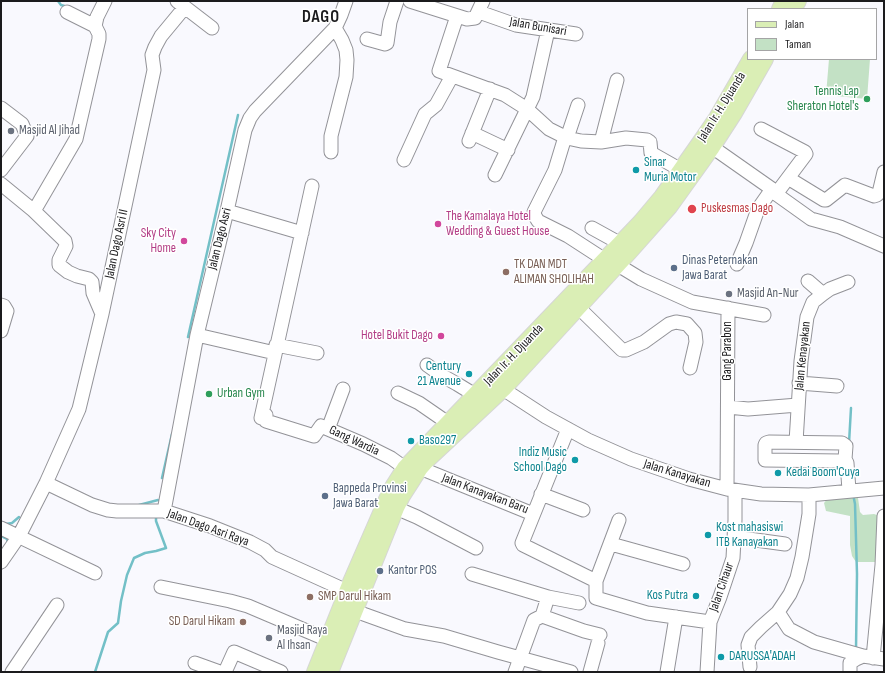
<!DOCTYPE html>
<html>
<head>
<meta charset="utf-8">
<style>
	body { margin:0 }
	#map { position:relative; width:885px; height:673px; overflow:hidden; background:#f9f9fe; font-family:"Sofia Sans Condensed",sans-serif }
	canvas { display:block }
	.frame { position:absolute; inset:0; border:2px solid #1b1b1d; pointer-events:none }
	.legend { position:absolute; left:747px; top:8px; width:130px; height:52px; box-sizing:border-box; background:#fff; border:1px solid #a4a4a5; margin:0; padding:5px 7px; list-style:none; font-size:12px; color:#1b1b1d }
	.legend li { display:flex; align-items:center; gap:8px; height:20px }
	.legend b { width:20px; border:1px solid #a4a4a5 }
</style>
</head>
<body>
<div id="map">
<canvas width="885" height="673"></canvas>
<div class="frame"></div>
<ul class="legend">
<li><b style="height:5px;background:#daeeb5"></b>Jalan</li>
<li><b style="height:11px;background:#c3e1c5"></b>Taman</li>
</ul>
</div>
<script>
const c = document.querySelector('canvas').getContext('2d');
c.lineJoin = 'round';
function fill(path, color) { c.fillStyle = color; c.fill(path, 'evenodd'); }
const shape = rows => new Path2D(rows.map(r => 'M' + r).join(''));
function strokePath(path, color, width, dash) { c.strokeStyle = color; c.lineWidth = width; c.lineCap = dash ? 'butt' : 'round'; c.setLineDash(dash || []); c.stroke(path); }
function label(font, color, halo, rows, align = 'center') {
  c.font = font + ' "Sofia Sans Condensed",sans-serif'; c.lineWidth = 3; c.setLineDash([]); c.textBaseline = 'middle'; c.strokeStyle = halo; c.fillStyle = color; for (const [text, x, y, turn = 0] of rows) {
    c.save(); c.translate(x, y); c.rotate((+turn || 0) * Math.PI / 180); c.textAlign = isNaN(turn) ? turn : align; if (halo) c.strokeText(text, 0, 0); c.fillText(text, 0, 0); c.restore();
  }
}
fill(shape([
	[829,59,870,59,867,99,826,95],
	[853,497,858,498,860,512,863,515,874,514,880,516,879,562,856,562,852,556,850,545,850,516,826,511,824,503,828,498]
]), '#c3e1c5');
strokePath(shape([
	[58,1,61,5,68,7],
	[188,337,238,115],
	[849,443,851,408],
	[162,478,172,434],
	[853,494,855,504,857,574,856,649],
	[139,505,158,500],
	[6,524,12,523,19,517],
	[1,536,7,539,8,543],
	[95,672,108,632,118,623,121,601,127,575,134,558,145,553,156,551,166,548,156,521,156,516]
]), '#73c0c7', 2.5);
const minor = shape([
	[177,1,212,28],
	[410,1,467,19,475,18,483,1],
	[67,12,95,26],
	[479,12,516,25,576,34],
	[457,16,439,71,505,95,527,109,549,129,567,138,581,141,601,142,626,138,647,140,650,142,651,153,681,170],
	[367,39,385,44,387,43,390,22,397,1],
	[1,108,22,124,27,136,1,170],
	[761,129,805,152,806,154,776,194],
	[472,133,508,150],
	[565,137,555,170,534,212,535,216,538,221,568,236,605,260],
	[567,138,578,105],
	[469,141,490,89],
	[601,142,617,80],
	[705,142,772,189,776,194,811,219,840,227,884,246],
	[331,152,331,136,346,77,347,60,346,50,342,40,335,28],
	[404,160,425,114,436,105,452,76],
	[495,175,533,97,548,30],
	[788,178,824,200,826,200,845,185,874,196,877,195,879,193,884,172],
	[1,184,34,211,65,241,66,246,59,260,59,265,68,272,77,276,89,279,92,282,93,293,102,314],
	[34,211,76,139,99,39,99,34,95,26,97,17,105,1],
	[227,211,302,233],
	[592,228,621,244,627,249],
	[737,264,746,243,758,209,772,189],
	[618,265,641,279,692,302,764,315],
	[823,294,830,289,848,282],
	[1,305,4,306,7,311,1,331],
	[578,307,622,350,626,350,644,342,669,324,676,322,687,324,695,333,696,342,690,368],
	[197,335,275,353],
	[276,345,317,353],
	[427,365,441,375,457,384,475,395],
	[497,382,503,389,546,417,588,440,631,459,689,479,727,489,761,494,809,495,884,488],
	[799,383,837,386],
	[398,393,419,403,448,423],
	[728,407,748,409,798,405],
	[266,415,266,421,314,436,321,426,363,444,391,458,405,468],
	[261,418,312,186],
	[328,429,343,389],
	[568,429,522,543,523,545,596,581],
	[796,442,801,361,807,317,813,302,823,294,808,281],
	[845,459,840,461,765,460,765,445,766,443,769,442,842,443,846,446,845,459,847,463,849,490],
	[420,468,533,514],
	[46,483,92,505,108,510,117,511,164,511,210,526,250,542,265,550,272,557,347,591],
	[727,489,728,308],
	[541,494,583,510],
	[396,508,417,517,476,548],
	[164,511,197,335,227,211,245,130,250,118,255,111,335,28,341,15,346,1],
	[619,520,596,581,596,598,647,613,710,622,720,597,733,558,735,520,735,491],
	[1,528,95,573],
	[734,537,785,544],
	[611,544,683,564],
	[1,562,19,536,46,483,79,409,102,314,154,70,152,55,155,47,161,36,185,7],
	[472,574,548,597,542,616,534,620,515,672],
	[161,587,230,601,248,606,328,640],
	[548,597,579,603],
	[355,611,405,629,444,636,498,652,571,672],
	[778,612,789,629,814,642,863,656],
	[542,616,584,631,600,635],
	[873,658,882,565,884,516],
	[195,663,220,672],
	[750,667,748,645,751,637,761,627,778,612,790,594,797,578,802,557,809,514,809,495],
	[12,672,57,605],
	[225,672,234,652,281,672],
	[590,672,598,643],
	[667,672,676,617],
	[707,672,710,622],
	[850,672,850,663,856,659,863,656,884,659]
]);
const major = shape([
	[780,9,784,1],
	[793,9,798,1],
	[315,672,351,582,391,490,405,468,641,222,662,197,702,140,717,118,751,59],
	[330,672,396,508,402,496,420,468,427,460,503,389,630,251,669,207,712,147,734,113,765,59]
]);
strokePath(minor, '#939398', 15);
strokePath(major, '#d6d6d6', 18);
strokePath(minor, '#fff', 13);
strokePath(major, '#daeeb5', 16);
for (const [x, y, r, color] of [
	[867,99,4,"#2e9e5b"],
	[11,131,4,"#6b7280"],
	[636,170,4,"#0f9aa8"],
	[692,209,5,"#e0444e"],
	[438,224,4,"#d1479c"],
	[184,241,4,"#d1479c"],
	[674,268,4,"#5c6f8a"],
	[506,272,4,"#8d6e63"],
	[729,294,4,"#6b7280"],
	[441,336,4,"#d1479c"],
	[469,374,4,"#0f9aa8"],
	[209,394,4,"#2e9e5b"],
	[411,441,4,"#0f9aa8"],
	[575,460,4,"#0f9aa8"],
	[778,473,4,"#0f9aa8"],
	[325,496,4,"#5c6f8a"],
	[708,535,4,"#0f9aa8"],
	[380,571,4,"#5c6f8a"],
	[696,596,4,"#0f9aa8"],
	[310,597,4,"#8d6e63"],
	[243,622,4,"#8d6e63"],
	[269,638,4,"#6b7280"],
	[721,657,4,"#0f9aa8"]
]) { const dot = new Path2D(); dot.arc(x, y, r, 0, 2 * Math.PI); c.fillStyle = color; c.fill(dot); strokePath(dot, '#fff', 1.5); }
label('13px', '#1b1b1d', '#fff', [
	["Jalan Bunisari",538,27,10],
	["Jalan Ir. H. Djuanda",722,107,-58],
	["Jalan Dago Asri",220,239,-76],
	["Jalan Dago Asri II",117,244,-78],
	["Gang Parabon",728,351,-90],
	["Jalan Ir. H. Djuanda",514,355,-46],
	["Jalan Kenayakan",803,356,-84],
	["Gang Wardia",354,441,25],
	["Jalan Kanayakan",677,474,17],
	["Jalan Kanayakan Baru",485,494,21],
	["Jalan Dago Asri Raya",208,528,20],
	["Jalan Cihaur",722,587,-71]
]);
label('13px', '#27864d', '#fff', [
	["Tennis Lap",859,92],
	["Sheraton Hotel's",859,107],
	["Urban Gym",217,394,"left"]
], 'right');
label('13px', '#5b616d', '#fff', [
	["Masjid Al Jihad",19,131],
	["Masjid An-Nur",737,294],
	["Masjid Raya",277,631],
	["Al Ihsan",277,646]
], 'left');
label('13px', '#0d838f', '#fff', [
	["Sinar",644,163],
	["Muria Motor",644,178],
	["Century",461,367,"right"],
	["21 Avenue",461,382,"right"],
	["Baso297",419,441],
	["Indiz Music",567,453,"right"],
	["School Dago",567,468,"right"],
	["Kedai Boom'Cuya",786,473],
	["Kost mahasiswi",716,528],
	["ITB Kanayakan",716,543],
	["Kos Putra",688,596,"right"],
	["DARUSSA'ADAH",729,657]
], 'left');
label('13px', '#be3a42', '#fff', [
	["Puskesmas Dago",701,209]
], 'left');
label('13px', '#b23c85', '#fff', [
	["The Kamalaya Hotel",446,217,"left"],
	["Wedding & Guest House",446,232,"left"],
	["Sky City",176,234],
	["Home",176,249],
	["Hotel Bukit Dago",433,336]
], 'right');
label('13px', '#4e5e75', '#fff', [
	["Dinas Peternakan",682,261],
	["Jawa Barat",682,276],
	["Bappeda Provinsi",333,489],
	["Jawa Barat",333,504],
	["Kantor POS",388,571]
], 'left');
label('13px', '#785e54', '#fff', [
	["TK DAN MDT",514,265],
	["ALIMAN SHOLIHAH",514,280],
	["SMP Darul Hikam",318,597],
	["SD Darul Hikam",235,622,"right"]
], 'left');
c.letterSpacing = '1px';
label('bold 17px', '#1b1b1d', '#fff', [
	["DAGO",321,18]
]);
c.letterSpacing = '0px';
</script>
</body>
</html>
